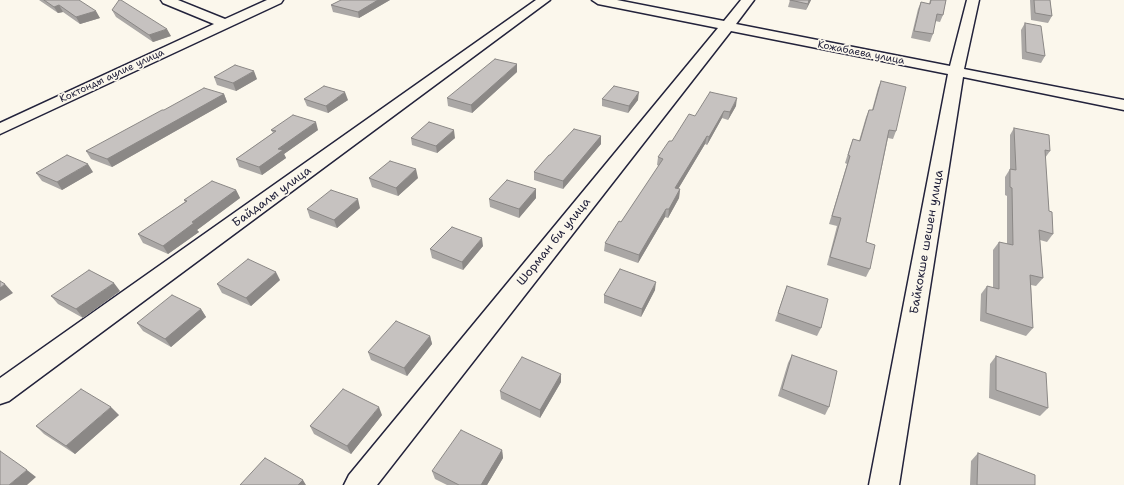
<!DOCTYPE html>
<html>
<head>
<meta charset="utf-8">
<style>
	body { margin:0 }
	canvas { display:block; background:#fbf7ec }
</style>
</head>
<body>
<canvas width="1124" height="485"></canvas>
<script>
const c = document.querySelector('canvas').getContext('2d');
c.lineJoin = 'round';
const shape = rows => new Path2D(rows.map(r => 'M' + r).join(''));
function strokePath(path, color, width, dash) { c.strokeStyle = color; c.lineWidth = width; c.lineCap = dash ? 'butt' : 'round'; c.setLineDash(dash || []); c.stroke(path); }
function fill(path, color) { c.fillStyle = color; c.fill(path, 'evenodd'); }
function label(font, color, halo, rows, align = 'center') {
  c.font = font + ' "Shantell Sans",sans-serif'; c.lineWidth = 3.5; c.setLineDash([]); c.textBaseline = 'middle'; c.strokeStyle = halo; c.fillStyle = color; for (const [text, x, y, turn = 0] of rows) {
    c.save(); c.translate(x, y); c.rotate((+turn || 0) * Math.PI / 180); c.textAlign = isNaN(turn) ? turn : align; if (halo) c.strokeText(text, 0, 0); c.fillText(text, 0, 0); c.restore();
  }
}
const minor = shape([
	[161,0,178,0,225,19,267,0,283,0,281,3,0,134,0,123,214,24,163,3,161,0],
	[536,0,550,0,9,401,0,404,0,378,536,0],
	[592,0,617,0,724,21,741,0,754,0,736,24,950,66,967,0,979,0,964,69,1124,100,1124,110,963,77,899,485,869,485,948,74,731,31,377,485,344,485,349,475,718,28,598,4,592,0]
]);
strokePath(minor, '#22223b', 3);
fill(minor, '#fbf7ec');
fill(shape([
	[39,0,79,0,100,18,80,24,63,12,58,13],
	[341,0,390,0,359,18,333,12,331,5],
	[790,0,811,0,806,10,788,7],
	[930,0,946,0,943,15,940,22,935,21,933,34,930,42,911,38,918,9,921,2,929,4],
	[1030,0,1050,0,1052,16,1048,23,1031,20],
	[112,10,171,36,153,42,116,17],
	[1025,23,1045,56,1041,63,1022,59,1021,30],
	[517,72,472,113,448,106,447,98],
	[214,77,257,79,236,91,217,85],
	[881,81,896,131,893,139,888,138,866,242,870,269,866,277,827,265,837,226,829,224,847,164,845,163,850,147,853,139,859,141,866,117,869,110,872,110,878,88],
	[224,94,227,102,112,167,91,159,86,151],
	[304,99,348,100,328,113,307,106],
	[602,99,638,100,628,113,602,106],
	[736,106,728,120,722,118,707,145,705,144,678,189,680,189,679,198,668,218,665,217,638,263,604,251,605,243,621,222,659,166,657,165,658,157,672,141,695,116],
	[1014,128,1050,151,1045,158,1049,211,1053,234,1047,242,1040,240,1043,278,1036,286,1031,285,1033,328,1026,336,980,321,981,294,987,286,993,288,993,250,999,242,1007,244,1007,196,1005,195,1005,177,1010,169,1010,135],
	[271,130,318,130,284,154,286,158,262,175,239,167,236,159,273,133],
	[601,136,601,144,563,189,534,180,534,172,550,155],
	[411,138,455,138,437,153,412,145],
	[93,172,62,190,42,181,36,173],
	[369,178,418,178,398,196,372,187],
	[236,190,240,198,197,230,199,232,168,254,143,243,138,234,185,202,184,200],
	[536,198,519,218,490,207,489,199],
	[360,208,337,228,310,218,307,209],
	[483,246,463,270,432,258,430,249],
	[280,280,251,306,222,293,217,284],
	[787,286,821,328,817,336,775,321],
	[655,290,641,317,604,303,604,295],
	[120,291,83,318,58,304,51,296],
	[201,309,206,317,171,347,143,331,137,323],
	[430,336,432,344,407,376,371,360,368,352],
	[792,355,829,407,825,415,778,396,788,363],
	[996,356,1048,408,1040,416,989,398,990,364],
	[561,374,561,382,540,418,501,399,500,391],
	[119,415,75,454,44,434,36,426],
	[382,415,351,454,314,434,310,426],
	[502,450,503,458,487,485,447,485,435,479,432,471],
	[978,453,1035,485,970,485,971,461]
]), '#aaa7a5');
fill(shape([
	[378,0,390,0,359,18,358,12],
	[809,0,811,0,806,10,808,4],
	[59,5,63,12,58,13,54,7],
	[96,11,100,18,80,24,76,17],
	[167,29,171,36,153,42,149,35],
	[517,64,517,72,472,113,471,105],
	[254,71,257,79,236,91,233,83],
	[345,92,348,100,328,113,326,106],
	[639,92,638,100,628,113,629,106],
	[224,94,227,102,112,167,107,159],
	[737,98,736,106,728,120,730,112],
	[724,111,722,118,707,145,709,137],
	[316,122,318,130,284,154,286,158,262,175,259,167,278,149],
	[454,130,455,138,437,153,436,146],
	[601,136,601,144,563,189,563,181],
	[707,136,705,144,674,196,675,188],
	[88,164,93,172,62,190,57,182],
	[416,169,418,178,398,196,396,188],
	[536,189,536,198,519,218,519,209],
	[680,189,679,198,668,218,669,209],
	[236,190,240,198,197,230,199,232,168,254,163,246,192,222],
	[358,199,360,208,337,228,334,220],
	[666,209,665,217,638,263,639,255],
	[482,238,483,246,463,270,462,262],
	[276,272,280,280,251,306,246,298],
	[656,282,655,290,641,317,642,309],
	[114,283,120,291,83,318,76,309],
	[5,284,13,293,0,301,0,288],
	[201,309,206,317,171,347,165,339],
	[430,336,432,344,407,376,404,368],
	[561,374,561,382,540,418,540,410],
	[111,407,119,415,75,454,66,446],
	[379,407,382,415,351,454,347,446],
	[502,450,503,458,487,485,481,485],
	[27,470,36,477,27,485,9,485],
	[303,480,306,485,298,485]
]), '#8b8886');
const building = shape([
	[44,0,79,0,96,11,76,17,59,5,54,7,44,0],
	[119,0,121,0,167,29,149,35,112,10,119,0],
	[341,0,378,0,358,12,331,5,341,0],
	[790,0,809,0,808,4,790,0],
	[931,0,946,0,943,15,937,14,933,34,914,31,921,2,930,4,931,0],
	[1034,0,1050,0,1052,16,1035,13,1034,0],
	[1025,23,1041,26,1045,56,1026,52,1025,23],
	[495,59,517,64,471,105,447,98,495,59],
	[235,65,254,71,233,83,214,77,235,65],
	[881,81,906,87,896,131,889,130,866,242,875,245,870,269,830,257,841,218,832,216,850,156,848,155,853,139,860,141,869,110,873,110,881,81],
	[324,86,345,92,326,106,304,99,324,86],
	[614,86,639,92,629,106,602,99,614,86],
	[204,88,224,94,107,159,86,151,162,110,164,110,204,88],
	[710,92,737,98,730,112,724,111,709,137,707,136,675,188,680,189,669,209,666,209,639,255,605,243,619,221,621,222,663,159,658,157,669,141,672,141,689,114,695,116,710,92],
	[293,115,316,122,278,149,283,150,259,167,236,159,276,131,271,130,293,115],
	[429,122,454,130,436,146,411,138,429,122],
	[1014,128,1049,135,1050,151,1045,150,1049,211,1052,212,1053,234,1039,230,1043,278,1030,275,1033,328,986,313,987,286,999,289,999,242,1013,245,1012,188,1010,187,1010,169,1016,170,1014,128],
	[574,129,601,136,563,181,534,172,549,155,550,155,574,129],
	[67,155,88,164,57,182,36,173,67,155],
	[390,161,416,169,396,188,369,178,390,161],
	[507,180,536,189,519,209,489,199,507,180],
	[212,181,236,190,192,222,194,223,163,246,138,234,187,201,184,200,212,181],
	[331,190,358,199,334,220,307,209,331,190],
	[452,227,482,238,462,262,430,249,452,227],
	[248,259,276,272,246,298,217,284,248,259],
	[620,269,656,282,642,309,604,295,620,269],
	[89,270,114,283,76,309,51,296,89,270],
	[0,281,5,284,0,288,0,281],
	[787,286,828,299,821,328,778,313,787,286],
	[172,295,201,309,165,339,137,323,172,295],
	[396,321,430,336,404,368,368,352,396,321],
	[792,355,837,371,829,407,782,389,792,355],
	[996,356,1046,373,1048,408,996,390,996,356],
	[522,357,561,374,540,410,500,391,522,357],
	[81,389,111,407,66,446,36,426,81,389],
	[343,389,379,407,347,446,310,426,343,389],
	[461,430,502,450,481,485,459,485,432,471,461,430],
	[0,451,27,470,9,485,0,485,0,451],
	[978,453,1035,475,1035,485,977,485,978,453],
	[265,458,303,480,298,485,240,485,265,458]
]);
fill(building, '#c6c2c0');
strokePath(building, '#8b8886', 1);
label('10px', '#22223b', '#fbf7ec', [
	["Кожабаева улица",861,53,11],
	["Коктонды аулие улица",112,76,-25]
]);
label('12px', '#22223b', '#fbf7ec', [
	["Байдалы улица",272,197,-36],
	["Шорман би улица",554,242,-51],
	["Байкокше шешен улица",927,242,-80]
]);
</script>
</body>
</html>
